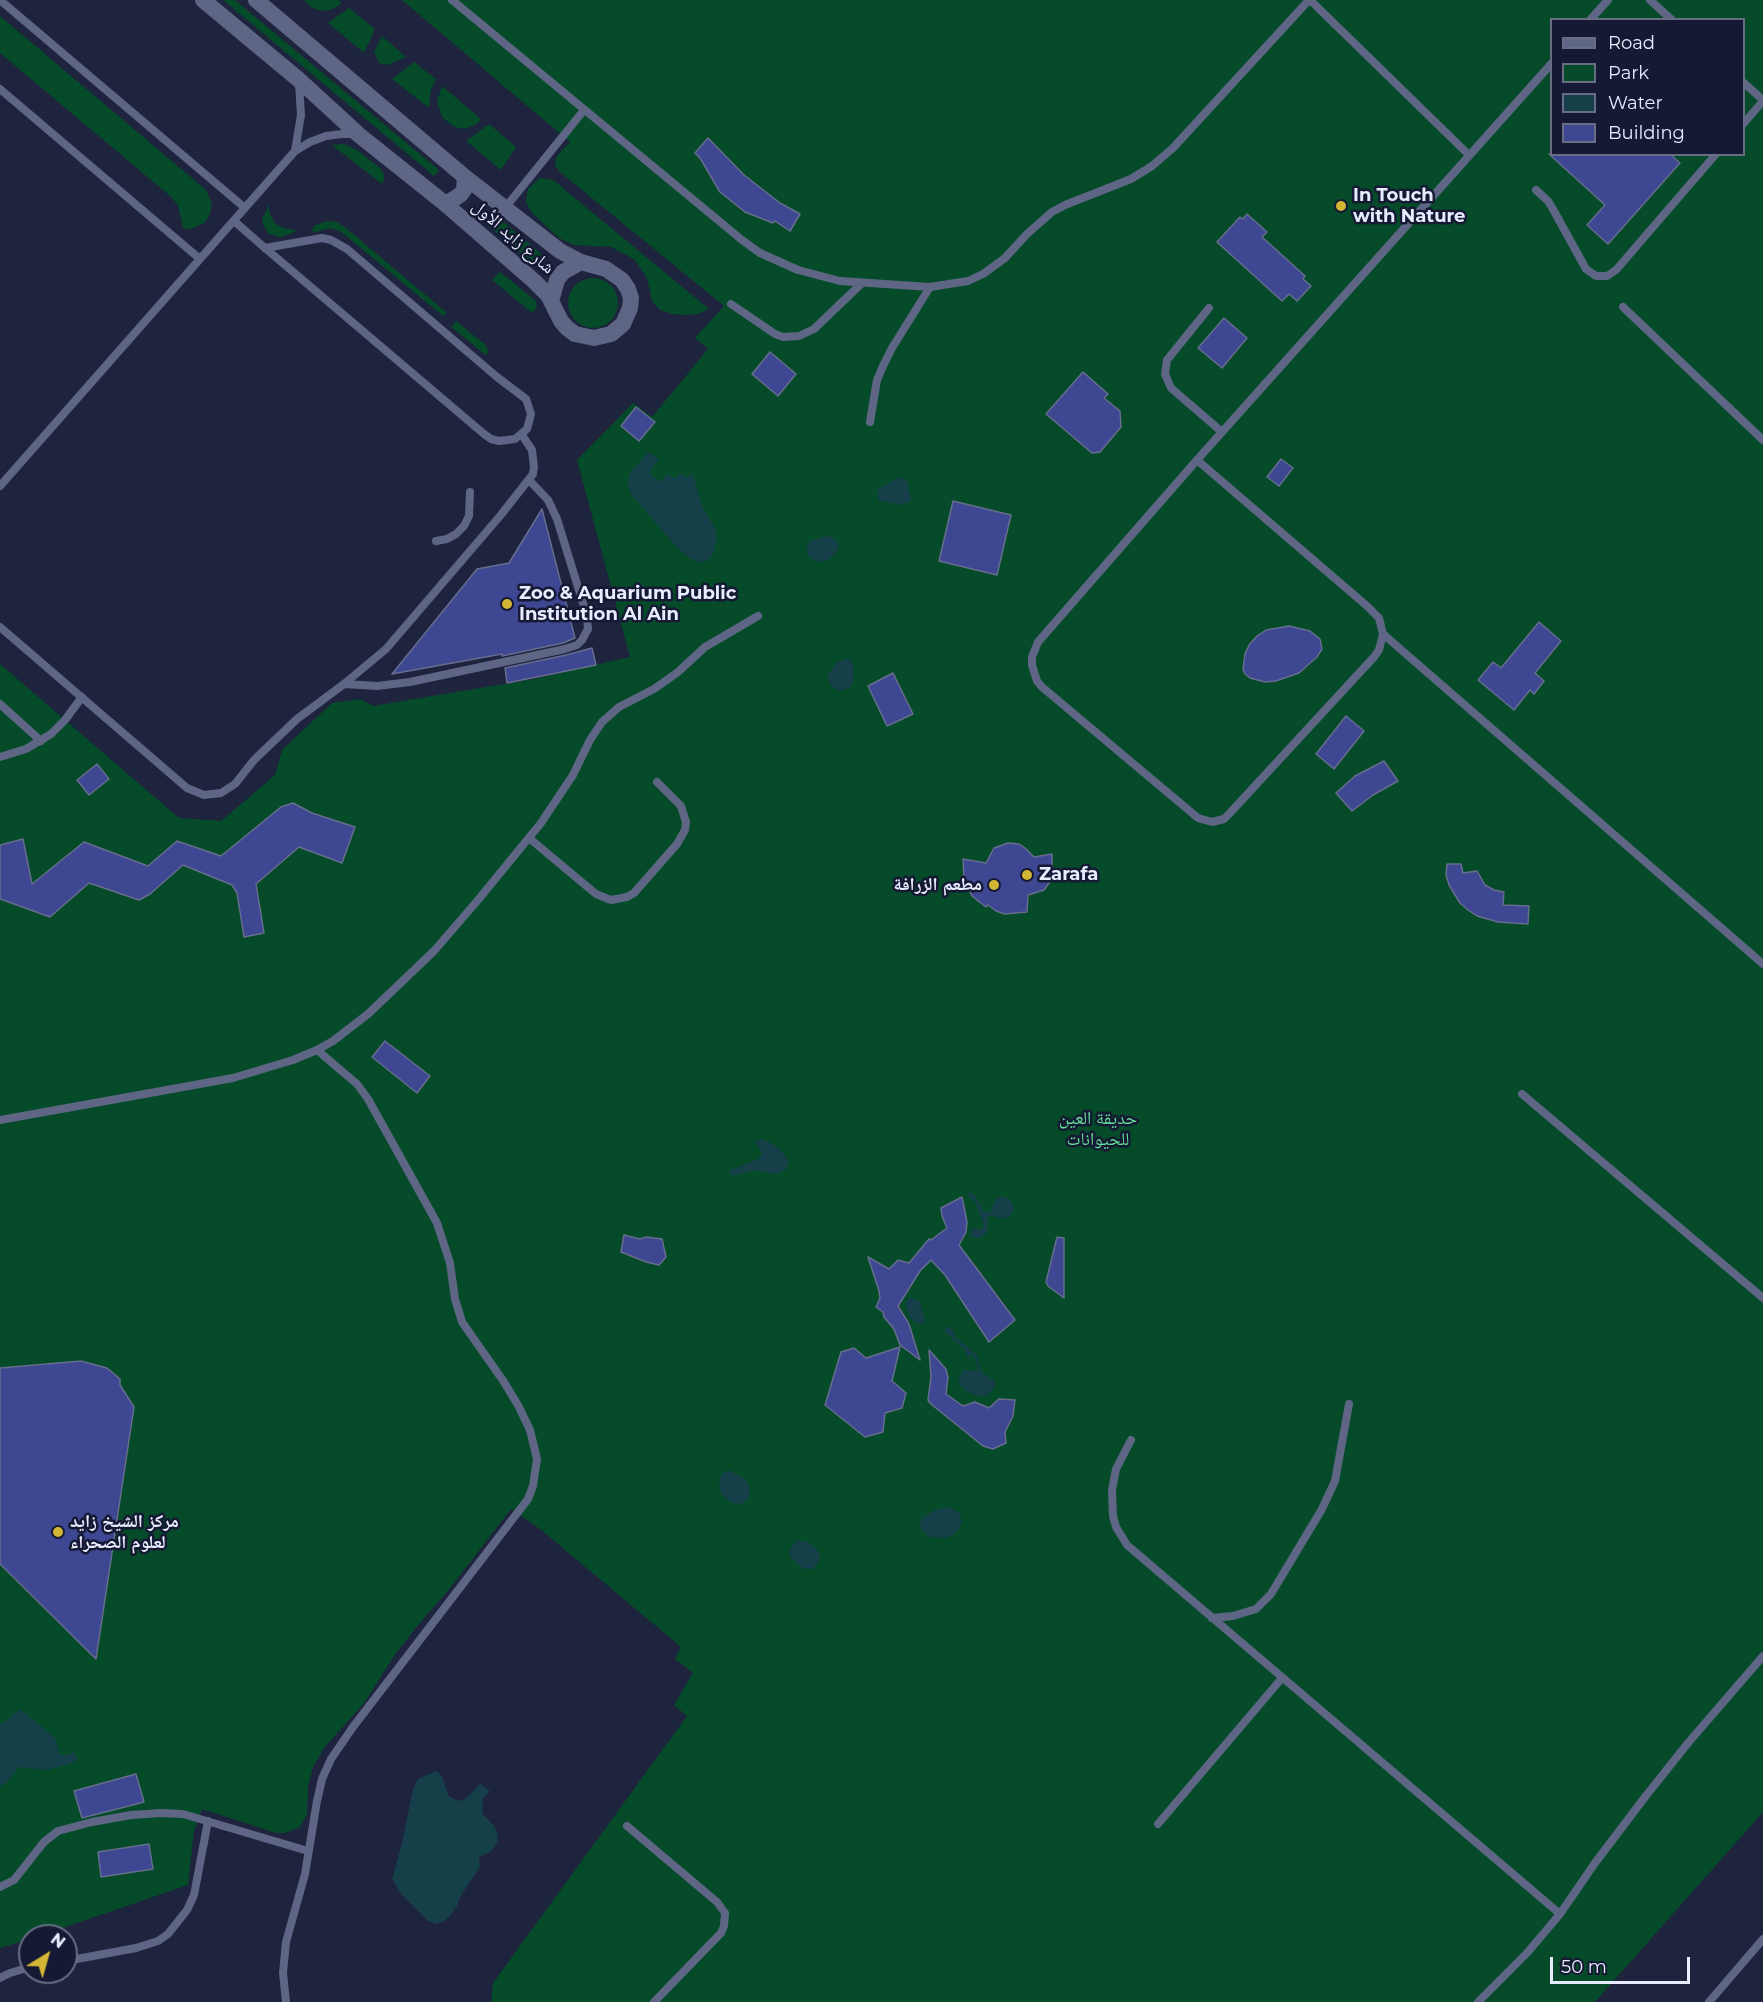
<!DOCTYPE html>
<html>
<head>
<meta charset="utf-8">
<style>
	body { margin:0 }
	#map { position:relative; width:1763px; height:2002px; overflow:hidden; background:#1e233e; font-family:Montserrat,sans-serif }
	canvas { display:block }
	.legend { position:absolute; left:1550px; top:18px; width:195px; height:138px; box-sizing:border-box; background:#151933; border:2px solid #696d84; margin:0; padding:8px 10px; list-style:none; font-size:18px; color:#e7ecfe }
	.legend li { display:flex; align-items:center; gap:12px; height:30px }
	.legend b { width:30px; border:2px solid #696d84 }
	.north { position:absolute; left:18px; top:1924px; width:60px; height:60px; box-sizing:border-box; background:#151933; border:2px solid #696d84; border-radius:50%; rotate:37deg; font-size:16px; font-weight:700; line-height:24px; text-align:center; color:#e7ecfe }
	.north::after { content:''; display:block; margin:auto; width:21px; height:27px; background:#d4b635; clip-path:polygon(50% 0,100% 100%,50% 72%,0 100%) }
	.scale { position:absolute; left:1550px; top:1957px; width:140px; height:27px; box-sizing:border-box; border:3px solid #e7ecfe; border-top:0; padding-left:8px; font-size:18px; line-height:21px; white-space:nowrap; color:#e7ecfe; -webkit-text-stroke:4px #151933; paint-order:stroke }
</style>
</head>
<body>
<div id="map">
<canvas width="1763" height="2002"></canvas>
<ul class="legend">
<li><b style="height:8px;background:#5f6685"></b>Road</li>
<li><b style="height:16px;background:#054b29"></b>Park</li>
<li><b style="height:16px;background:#153f49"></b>Water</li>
<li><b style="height:16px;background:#3e4791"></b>Building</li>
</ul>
<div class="north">N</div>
<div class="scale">50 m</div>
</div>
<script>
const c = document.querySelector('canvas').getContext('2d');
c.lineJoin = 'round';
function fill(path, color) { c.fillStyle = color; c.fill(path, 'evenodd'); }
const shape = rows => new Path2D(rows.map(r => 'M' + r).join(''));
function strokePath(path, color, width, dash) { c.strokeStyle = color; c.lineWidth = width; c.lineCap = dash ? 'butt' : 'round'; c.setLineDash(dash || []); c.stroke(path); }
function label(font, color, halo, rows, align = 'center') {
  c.font = font + ' Montserrat,"Noto Naskh Arabic",sans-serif'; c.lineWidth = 5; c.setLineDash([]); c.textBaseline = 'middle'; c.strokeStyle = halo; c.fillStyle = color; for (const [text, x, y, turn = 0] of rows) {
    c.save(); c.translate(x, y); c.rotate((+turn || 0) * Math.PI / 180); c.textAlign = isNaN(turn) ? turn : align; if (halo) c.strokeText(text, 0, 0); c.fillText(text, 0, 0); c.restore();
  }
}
fill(shape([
	[223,0,235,0,439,170,434,176],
	[304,0,338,0,342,3,333,9,322,11,312,8],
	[402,0,1763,0,1763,1812,1595,2002,491,2002,493,1983,687,1716,674,1705,693,1673,675,1659,681,1647,540,1529,511,1509,451,1587,414,1630,394,1656,365,1702,324,1748,313,1767,308,1787,307,1814,300,1827,285,1833,276,1833,202,1809,194,1831,188,1885,39,1936,30,1936,30,1939,0,1948,0,664,179,818,221,821,275,775,282,750,332,703,360,699,373,706,534,679,630,657,577,460,633,403,652,417,708,349,695,338,724,306,560,172,555,165,556,157,570,142],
	[1552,20,1744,20,1744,154,1552,154],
	[349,8,375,29,364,53,328,23],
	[0,16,206,190,212,204,209,217,204,223,191,229,183,228,178,205,169,195,0,53],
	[382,36,406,57,387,65,379,63,374,52],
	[414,62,436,79,431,90,429,108,392,79],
	[442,86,481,119,477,124,465,129,459,128,453,126,442,117,437,101],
	[489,124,516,147,501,170,466,141],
	[343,144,356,149,380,168,385,176,382,184,332,145],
	[540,178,553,180,709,309,698,314,685,315,673,314,660,310,652,301,647,278,634,259,611,247,574,245,559,238,532,213,526,202,528,189],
	[269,204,269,212,275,223,281,227,298,231,280,237,269,234,263,225,262,220],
	[492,212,547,259,539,269,484,222],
	[331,221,337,222,346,228,447,313,443,316,340,231,330,228,315,232,312,231,314,226,323,222],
	[500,272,536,301,537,307,532,313,492,280],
	'568 303a25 25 0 1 1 50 0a25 25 0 1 1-50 0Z',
	[456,321,486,345,488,351,487,356,451,327]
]), '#054b29');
fill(shape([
	[648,452,659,459,649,473,661,482,668,474,675,479,681,473,687,478,691,474,694,478,703,509,715,528,717,537,713,554,708,560,701,563,689,558,675,545,631,494,628,482,629,475],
	[898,478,904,478,908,483,908,490,911,496,910,501,901,505,879,500,877,493,879,488],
	[826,536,834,538,839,546,836,553,828,560,816,562,807,554,807,545,811,541],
	[848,658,853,664,853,682,849,688,840,691,831,686,829,682,828,675,837,662],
	[761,1139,773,1144,784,1154,789,1162,786,1169,778,1174,754,1170,732,1176,729,1171,760,1158,762,1152,755,1142],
	[970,1192,976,1197,984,1212,990,1212,996,1198,1003,1196,1011,1201,1014,1206,1014,1210,1008,1217,1003,1219,990,1215,988,1217,987,1232,980,1238,975,1238,971,1236,971,1230,974,1228,981,1230,984,1225,975,1202,968,1195],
	[909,1298,917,1299,920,1302,925,1321,922,1324,915,1323,910,1317,905,1303],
	[946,1326,953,1330,955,1337,977,1355,981,1372,995,1381,995,1387,986,1396,975,1395,966,1391,959,1384,959,1378,963,1371,966,1370,978,1371,976,1360,971,1353,968,1359,964,1349,945,1332],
	[728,1470,745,1479,749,1486,750,1494,747,1501,741,1504,732,1503,721,1494,719,1481,722,1474],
	[944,1508,951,1508,959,1513,962,1521,959,1528,953,1535,946,1538,929,1537,922,1530,920,1524,921,1519,933,1511],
	[798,1540,808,1542,817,1550,820,1556,819,1561,813,1569,804,1569,791,1558,789,1552,791,1547],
	[20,1709,55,1738,60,1755,68,1755,73,1752,78,1759,72,1763,47,1770,19,1767,6,1783,0,1786,0,1724,6,1721],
	[436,1771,442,1776,448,1795,454,1799,460,1801,468,1797,480,1784,490,1791,483,1799,482,1813,495,1827,498,1836,497,1843,492,1851,479,1857,480,1867,460,1897,457,1906,450,1916,443,1922,436,1924,428,1921,402,1895,392,1879,402,1843,413,1789,418,1779]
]), '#153f49');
const building = shape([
	[708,138,744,175,780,203,800,214,790,231,775,221,773,223,745,212,720,192,700,158,695,153,708,138],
	[1549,154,1670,154,1680,163,1608,244,1587,225,1605,205,1549,154],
	[1247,214,1267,232,1262,237,1305,276,1303,279,1311,286,1297,301,1289,294,1282,301,1217,242,1240,217,1243,219,1247,214],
	[1224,318,1247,338,1222,368,1198,348,1224,318],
	[770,352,796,374,778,396,752,374,770,352],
	[1083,372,1108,394,1104,398,1120,411,1121,427,1100,452,1092,453,1046,414,1083,372],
	[636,407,655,422,639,441,621,426,636,407],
	[1281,459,1293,468,1279,486,1267,477,1281,459],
	[953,501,1011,515,997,575,939,561,953,501],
	[542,509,575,638,563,643,502,656,502,654,392,674,477,569,509,563,542,509],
	[1539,622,1561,641,1535,673,1544,681,1534,694,1530,690,1514,710,1478,680,1493,662,1501,668,1539,622],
	[1289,626,1310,631,1320,639,1322,649,1317,657,1299,673,1276,681,1265,682,1250,678,1245,674,1243,669,1245,654,1249,645,1257,636,1266,630,1289,626],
	[592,648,596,665,507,683,505,668,566,655,592,648],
	[893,673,913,714,887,726,868,686,893,673],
	[1346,716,1364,731,1334,769,1316,754,1346,716],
	[1384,761,1398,781,1373,795,1352,811,1336,793,1355,776,1384,761],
	[97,764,109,779,89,795,77,780,97,764],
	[293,803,312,813,355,827,342,863,299,847,256,884,264,933,244,937,237,893,232,885,183,865,150,894,139,900,89,883,50,917,0,899,0,845,23,839,32,884,84,842,148,866,177,841,221,856,281,807,293,803],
	[1008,843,1019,844,1025,848,1034,857,1052,854,1052,871,1049,883,1044,890,1028,895,1027,912,1005,914,996,911,988,905,986,907,972,896,964,880,963,859,986,863,994,848,1008,843],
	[1447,864,1461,864,1463,873,1477,871,1485,885,1494,890,1504,892,1503,905,1529,906,1528,924,1498,922,1477,916,1468,910,1460,903,1449,885,1446,875,1447,864],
	[385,1041,430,1076,417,1093,372,1057,385,1041],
	[962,1197,967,1222,966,1232,959,1245,1015,1320,989,1342,945,1275,931,1260,920,1271,898,1306,909,1324,920,1360,900,1345,894,1329,884,1317,883,1312,876,1307,880,1298,879,1291,868,1257,889,1269,898,1260,909,1263,929,1239,931,1240,947,1228,942,1216,941,1208,962,1197],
	[624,1235,640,1239,646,1237,662,1239,666,1257,659,1265,646,1262,621,1252,624,1235],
	[1057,1237,1064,1238,1064,1298,1048,1286,1046,1282,1057,1237],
	[900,1347,892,1381,906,1393,902,1408,885,1413,883,1432,865,1437,825,1405,841,1352,854,1348,866,1358,900,1347],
	[929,1350,946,1369,948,1377,946,1394,963,1406,975,1402,989,1408,999,1399,1015,1400,1013,1416,1005,1432,1006,1443,993,1449,983,1446,931,1404,928,1400,931,1377,929,1350],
	[81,1361,107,1368,120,1379,120,1385,134,1407,96,1659,0,1564,0,1368,81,1361],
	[136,1774,144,1802,82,1818,74,1791,136,1774],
	[149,1844,153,1869,101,1877,98,1852,149,1844]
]);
fill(building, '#3e4791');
strokePath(building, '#666d8d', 1.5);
strokePath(shape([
	[0,0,245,208],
	[452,0,742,240,760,253,798,270,840,281,930,287,968,281,983,274,1005,258,1027,234,1052,212,1065,205,1131,179,1152,166,1173,148,1309,0],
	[1310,0,1469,155],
	[1650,0,1672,20],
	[1590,20,1608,0],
	[1744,83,1763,100],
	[0,89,200,259],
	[1744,123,1763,101],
	[295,151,301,115,299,83],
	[1536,190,1548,201,1554,211,1586,269,1596,276,1607,276,1616,270,1716,154],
	[505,208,584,110],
	[234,221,265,248,484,434,491,439,499,441,515,439,527,429,531,414,526,399,497,377,347,249,331,240,322,238,265,248],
	[731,304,775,334,783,337,799,336,814,329,862,283],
	[1623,307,1763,440],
	[1209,308,1167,360,1165,374,1171,388,1222,432],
	[870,422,877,380,883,366,892,348,930,287],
	[1197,460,1367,606,1379,618,1383,634,1379,650,1374,657,1229,814,1224,819,1212,822,1198,818,1042,687,1037,681,1032,665,1032,657,1038,642,1197,460],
	[1197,460,1552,63],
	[0,486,295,151,310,142,326,136,342,134,356,134],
	[436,541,447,539,456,534,464,526,469,516,470,492],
	[0,627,187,788,204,795,221,793,235,784,254,760,297,719,344,684,386,649,500,516,533,474,534,467,532,450,522,435],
	[1383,634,1763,964],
	[344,684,377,686,410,682,565,649,577,645,582,640,588,629,587,616,557,519,548,500,529,480],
	[0,704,41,741],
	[0,757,26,749,51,734,65,720,82,697],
	[529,838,596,894,611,900,627,897,634,893,677,844,685,830,686,822,681,806,657,782],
	[1522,1094,1763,1298],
	[0,1120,233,1078,293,1060,317,1050,333,1041,368,1014,434,951,478,900,541,823,573,775,590,740,602,722,619,707,654,689,678,672,705,647,758,616],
	[1131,1440,1116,1469,1112,1490,1113,1516,1116,1527,1127,1545,1560,1914],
	[1212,1618,1233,1616,1256,1609,1271,1594,1322,1509,1335,1481,1349,1404],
	[1158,1824,1282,1678],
	[627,1826,717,1902,725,1913,724,1926,721,1933,654,2002],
	[0,1887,14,1880,44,1842,58,1831,92,1822,131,1815,161,1813,183,1814,308,1851],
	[66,1961,136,1948,158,1941,168,1934,187,1910,194,1895,208,1821],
	[0,1978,10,1973,30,1967],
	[286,2002,283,1973,286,1942,305,1874,317,1801,322,1779,331,1759,353,1727,528,1499,533,1486,537,1459,530,1430,519,1407,504,1382,462,1322,455,1299,450,1263,437,1223,368,1099,357,1084,317,1050],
	[1478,2002,1527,1953,1560,1914,1595,1863,1645,1797,1688,1743,1763,1656],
	[1709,2002,1763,1939]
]), '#5f6685', 8);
strokePath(shape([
	[203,0,298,79,359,135,443,202,534,281,548,295,561,321,567,328,575,334,594,338,611,334,623,324,630,308,631,298,628,289,622,280,606,269,581,262,560,251,465,177,256,0],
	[443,202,449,202,460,195,464,190,465,177],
	[551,301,557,280,563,272,581,262]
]), '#5f6685', 16);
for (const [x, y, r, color] of [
	[1341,206,6,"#d4b635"],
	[507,604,6,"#d4b635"],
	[1027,875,6,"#d4b635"],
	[994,885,6,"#d4b635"],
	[58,1532,6,"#d4b635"]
]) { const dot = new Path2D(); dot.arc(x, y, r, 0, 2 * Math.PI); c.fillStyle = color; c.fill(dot); strokePath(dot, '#151933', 2); }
label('bold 18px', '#e7ecfe', '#151933', [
	["In Touch",1353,196],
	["with Nature",1353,217],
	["Zoo & Aquarium Public",519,594],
	["Institution Al Ain",519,615],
	["Zarafa",1039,875],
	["مطعم الزرافة",982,885,"right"],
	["مركز الشيخ زايد",70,1522],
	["لعلوم الصحراء",70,1543]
], 'left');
label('18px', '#e7ecfe', '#151933', [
	["شارع زايد الأول",513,237,41]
]);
label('18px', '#65df97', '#151933', [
	["حديقة العين",1098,1119],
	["للحيوانات",1098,1140]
]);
</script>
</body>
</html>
